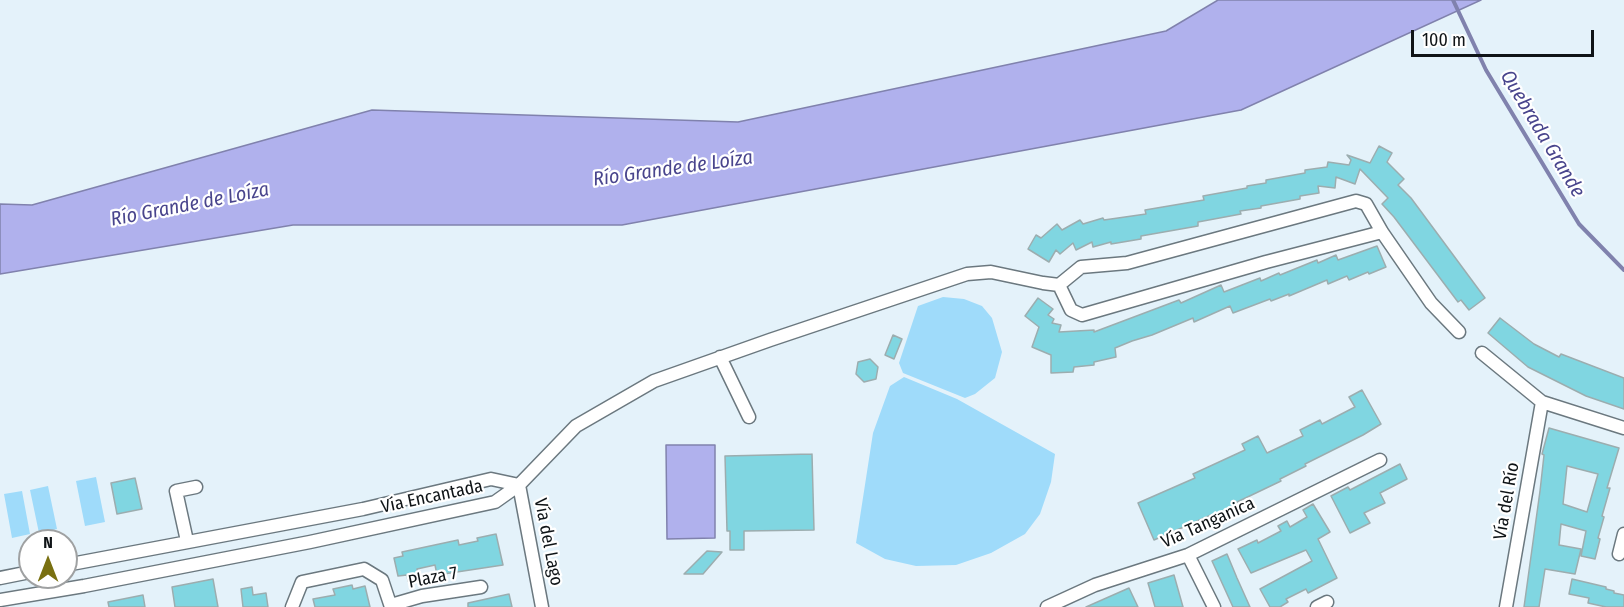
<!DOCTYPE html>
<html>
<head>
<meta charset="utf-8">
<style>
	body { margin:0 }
	#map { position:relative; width:1624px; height:607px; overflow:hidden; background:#e4f2fa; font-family:"Fira Sans Condensed",sans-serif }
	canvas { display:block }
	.north { position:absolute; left:18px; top:529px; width:60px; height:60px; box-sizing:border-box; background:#fff; border:2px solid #9fa1a2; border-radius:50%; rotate:0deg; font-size:16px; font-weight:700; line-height:24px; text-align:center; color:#0f1417 }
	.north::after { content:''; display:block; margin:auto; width:21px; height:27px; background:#797011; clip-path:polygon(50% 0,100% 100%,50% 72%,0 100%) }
	.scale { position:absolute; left:1411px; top:30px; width:183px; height:27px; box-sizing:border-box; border:3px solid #0f1417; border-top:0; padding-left:8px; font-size:18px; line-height:21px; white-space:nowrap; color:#0f1417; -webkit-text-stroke:4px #fff; paint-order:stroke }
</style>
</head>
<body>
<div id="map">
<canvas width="1624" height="607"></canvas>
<div class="north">N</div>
<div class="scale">100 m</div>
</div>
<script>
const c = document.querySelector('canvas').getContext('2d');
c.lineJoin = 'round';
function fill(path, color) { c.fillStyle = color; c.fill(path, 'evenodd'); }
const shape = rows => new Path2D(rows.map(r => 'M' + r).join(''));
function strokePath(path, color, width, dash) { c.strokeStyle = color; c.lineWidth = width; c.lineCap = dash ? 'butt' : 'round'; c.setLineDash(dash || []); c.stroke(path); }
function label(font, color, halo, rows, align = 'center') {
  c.font = font + ' "Fira Sans Condensed",sans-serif'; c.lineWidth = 4.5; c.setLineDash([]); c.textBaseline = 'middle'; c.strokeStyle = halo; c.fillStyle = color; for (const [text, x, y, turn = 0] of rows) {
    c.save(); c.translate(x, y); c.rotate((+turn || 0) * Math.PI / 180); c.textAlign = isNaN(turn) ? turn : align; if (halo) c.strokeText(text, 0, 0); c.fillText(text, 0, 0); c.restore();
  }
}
fill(shape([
	[943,297,964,299,982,306,992,318,1002,352,995,378,975,394,965,398,903,373,899,363,918,306],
	[904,377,957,399,1055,454,1051,482,1040,514,1025,534,991,553,956,565,916,566,885,559,856,543,873,433,890,386],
	[96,477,105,522,85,526,76,481],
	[48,486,57,529,39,533,30,490],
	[22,491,30,534,12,538,4,494]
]), '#9fdbfa');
const water = shape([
	[1218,0,1481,0,1241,110,622,225,293,225,0,274,0,204,32,205,372,110,738,122,1166,31,1218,0],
	[666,445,715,445,715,538,667,539,666,445]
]);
fill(water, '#b0b1ed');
strokePath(water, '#8082ad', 1.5);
strokePath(shape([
	[1453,0,1486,70,1579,224,1624,270]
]), '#8082ad', 4);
const building = shape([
	[1379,146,1392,153,1387,162,1404,179,1398,185,1411,198,1485,298,1469,310,1461,300,1458,302,1394,217,1382,204,1388,198,1360,169,1355,184,1336,177,1335,188,1318,186,1319,193,1300,196,1300,199,1261,206,1261,208,1240,211,1241,214,1198,222,1198,226,1141,236,1141,239,1111,244,1111,242,1093,247,1092,242,1076,250,1073,243,1060,254,1056,250,1049,262,1028,249,1036,235,1041,238,1057,224,1062,230,1080,220,1083,224,1103,218,1104,220,1146,214,1145,210,1204,200,1203,196,1247,188,1247,186,1266,183,1266,180,1305,173,1305,170,1327,167,1328,162,1349,165,1351,160,1347,155,1370,163,1379,146],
	[1377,246,1386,267,1369,274,1368,272,1349,280,1347,276,1328,284,1327,280,1289,296,1289,294,1271,301,1270,299,1233,313,1230,306,1194,322,1193,318,1152,335,1132,341,1115,348,1116,357,1094,362,1094,365,1074,367,1073,372,1051,373,1051,355,1032,347,1039,327,1025,316,1038,298,1053,309,1048,315,1054,319,1052,323,1061,325,1059,332,1094,330,1094,332,1179,300,1181,303,1221,285,1224,292,1260,278,1261,281,1279,273,1280,275,1317,260,1318,263,1336,255,1338,260,1377,246],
	[1500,318,1534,344,1559,357,1561,354,1624,378,1624,409,1586,396,1528,367,1488,333,1500,318],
	[893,335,902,339,894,359,885,355,893,335],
	[870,359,878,367,876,379,864,382,856,374,858,362,870,359],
	[1362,390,1381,424,1363,435,1305,464,1306,466,1280,479,1281,481,1235,503,1239,510,1214,521,1211,515,1154,540,1138,503,1195,478,1193,474,1245,450,1242,444,1258,436,1267,453,1303,436,1300,430,1320,420,1322,424,1355,407,1349,397,1362,390],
	[1549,428,1619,448,1607,488,1610,488,1602,516,1604,517,1598,538,1600,539,1595,559,1581,556,1586,531,1561,524,1559,545,1581,549,1575,574,1545,569,1539,607,1524,607,1540,491,1544,455,1542,454,1549,428],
	[1567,466,1598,474,1587,512,1563,504,1567,466],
	[812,454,814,530,744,531,744,550,730,550,730,531,727,531,725,456,812,454],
	[1400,464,1407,479,1380,493,1385,503,1364,513,1370,523,1350,533,1331,496,1348,487,1350,490,1400,464],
	[135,478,142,509,117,514,111,483,135,478],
	[1313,504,1330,532,1318,539,1337,578,1308,593,1306,589,1286,599,1288,602,1280,607,1270,607,1260,589,1312,561,1306,550,1251,573,1238,549,1257,540,1258,543,1281,531,1278,526,1287,521,1290,527,1307,517,1303,510,1313,504],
	[496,534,503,565,437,575,435,565,417,569,419,579,408,581,407,575,398,576,394,558,403,556,402,552,458,540,459,545,478,541,477,538,496,534],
	[707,551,722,552,703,574,684,574,707,551],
	[1227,554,1237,578,1250,607,1233,607,1212,561,1227,554],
	[1174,575,1183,607,1155,607,1148,583,1174,575],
	[213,579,218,607,175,607,172,587,213,579],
	[1572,579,1606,587,1606,589,1614,591,1614,593,1624,595,1624,607,1606,607,1588,603,1589,598,1569,594,1572,579],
	[352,585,353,589,365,586,370,607,315,607,313,599,335,595,333,589,352,585],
	[252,587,253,595,266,593,268,607,243,607,241,589,252,587],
	[1129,588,1138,607,1086,607,1129,588],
	[509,594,512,607,468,607,468,603,509,594],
	[143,595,145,607,109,607,108,602,143,595]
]);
fill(building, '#80d6e1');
strokePath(building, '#9cadaf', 1.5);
const minor = shape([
	[1059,285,1071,310,1082,315,1266,262,1382,232],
	[1482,353,1542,402,1624,428],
	[720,357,749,417],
	[519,485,542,607],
	[187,541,176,491,196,487],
	[1619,554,1624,534],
	[1188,555,1214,607],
	[66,565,363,509,491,479,519,485],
	[0,578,30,572],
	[0,600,84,586,310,542,495,502,519,485,576,426,654,381,770,340,967,274,991,272,1043,283,1059,285,1081,267,1127,263,1356,201,1366,204,1382,232,1431,303,1459,332],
	[391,605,422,596,481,587],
	[292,607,302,582,364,569,382,580,391,607],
	[1047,607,1095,585,1188,555,1380,460],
	[1317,607,1327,602],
	[1506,607,1542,402]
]);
strokePath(minor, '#6b787f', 15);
strokePath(minor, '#fff', 12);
label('18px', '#0f1417', '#fff', [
	["Vía Encantada",432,497,-12],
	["Vía del Río",1507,501,-80],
	["Vía Tanganica",1208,523,-24],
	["Vía del Lago",548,542,79],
	["Plaza 7",433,578,-11]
]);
label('italic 20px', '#49458d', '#fff', [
	["Quebrada Grande",1542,134,59],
	["Río Grande de Loíza",673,169,-8],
	["Río Grande de Loíza",190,205,-11]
]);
</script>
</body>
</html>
